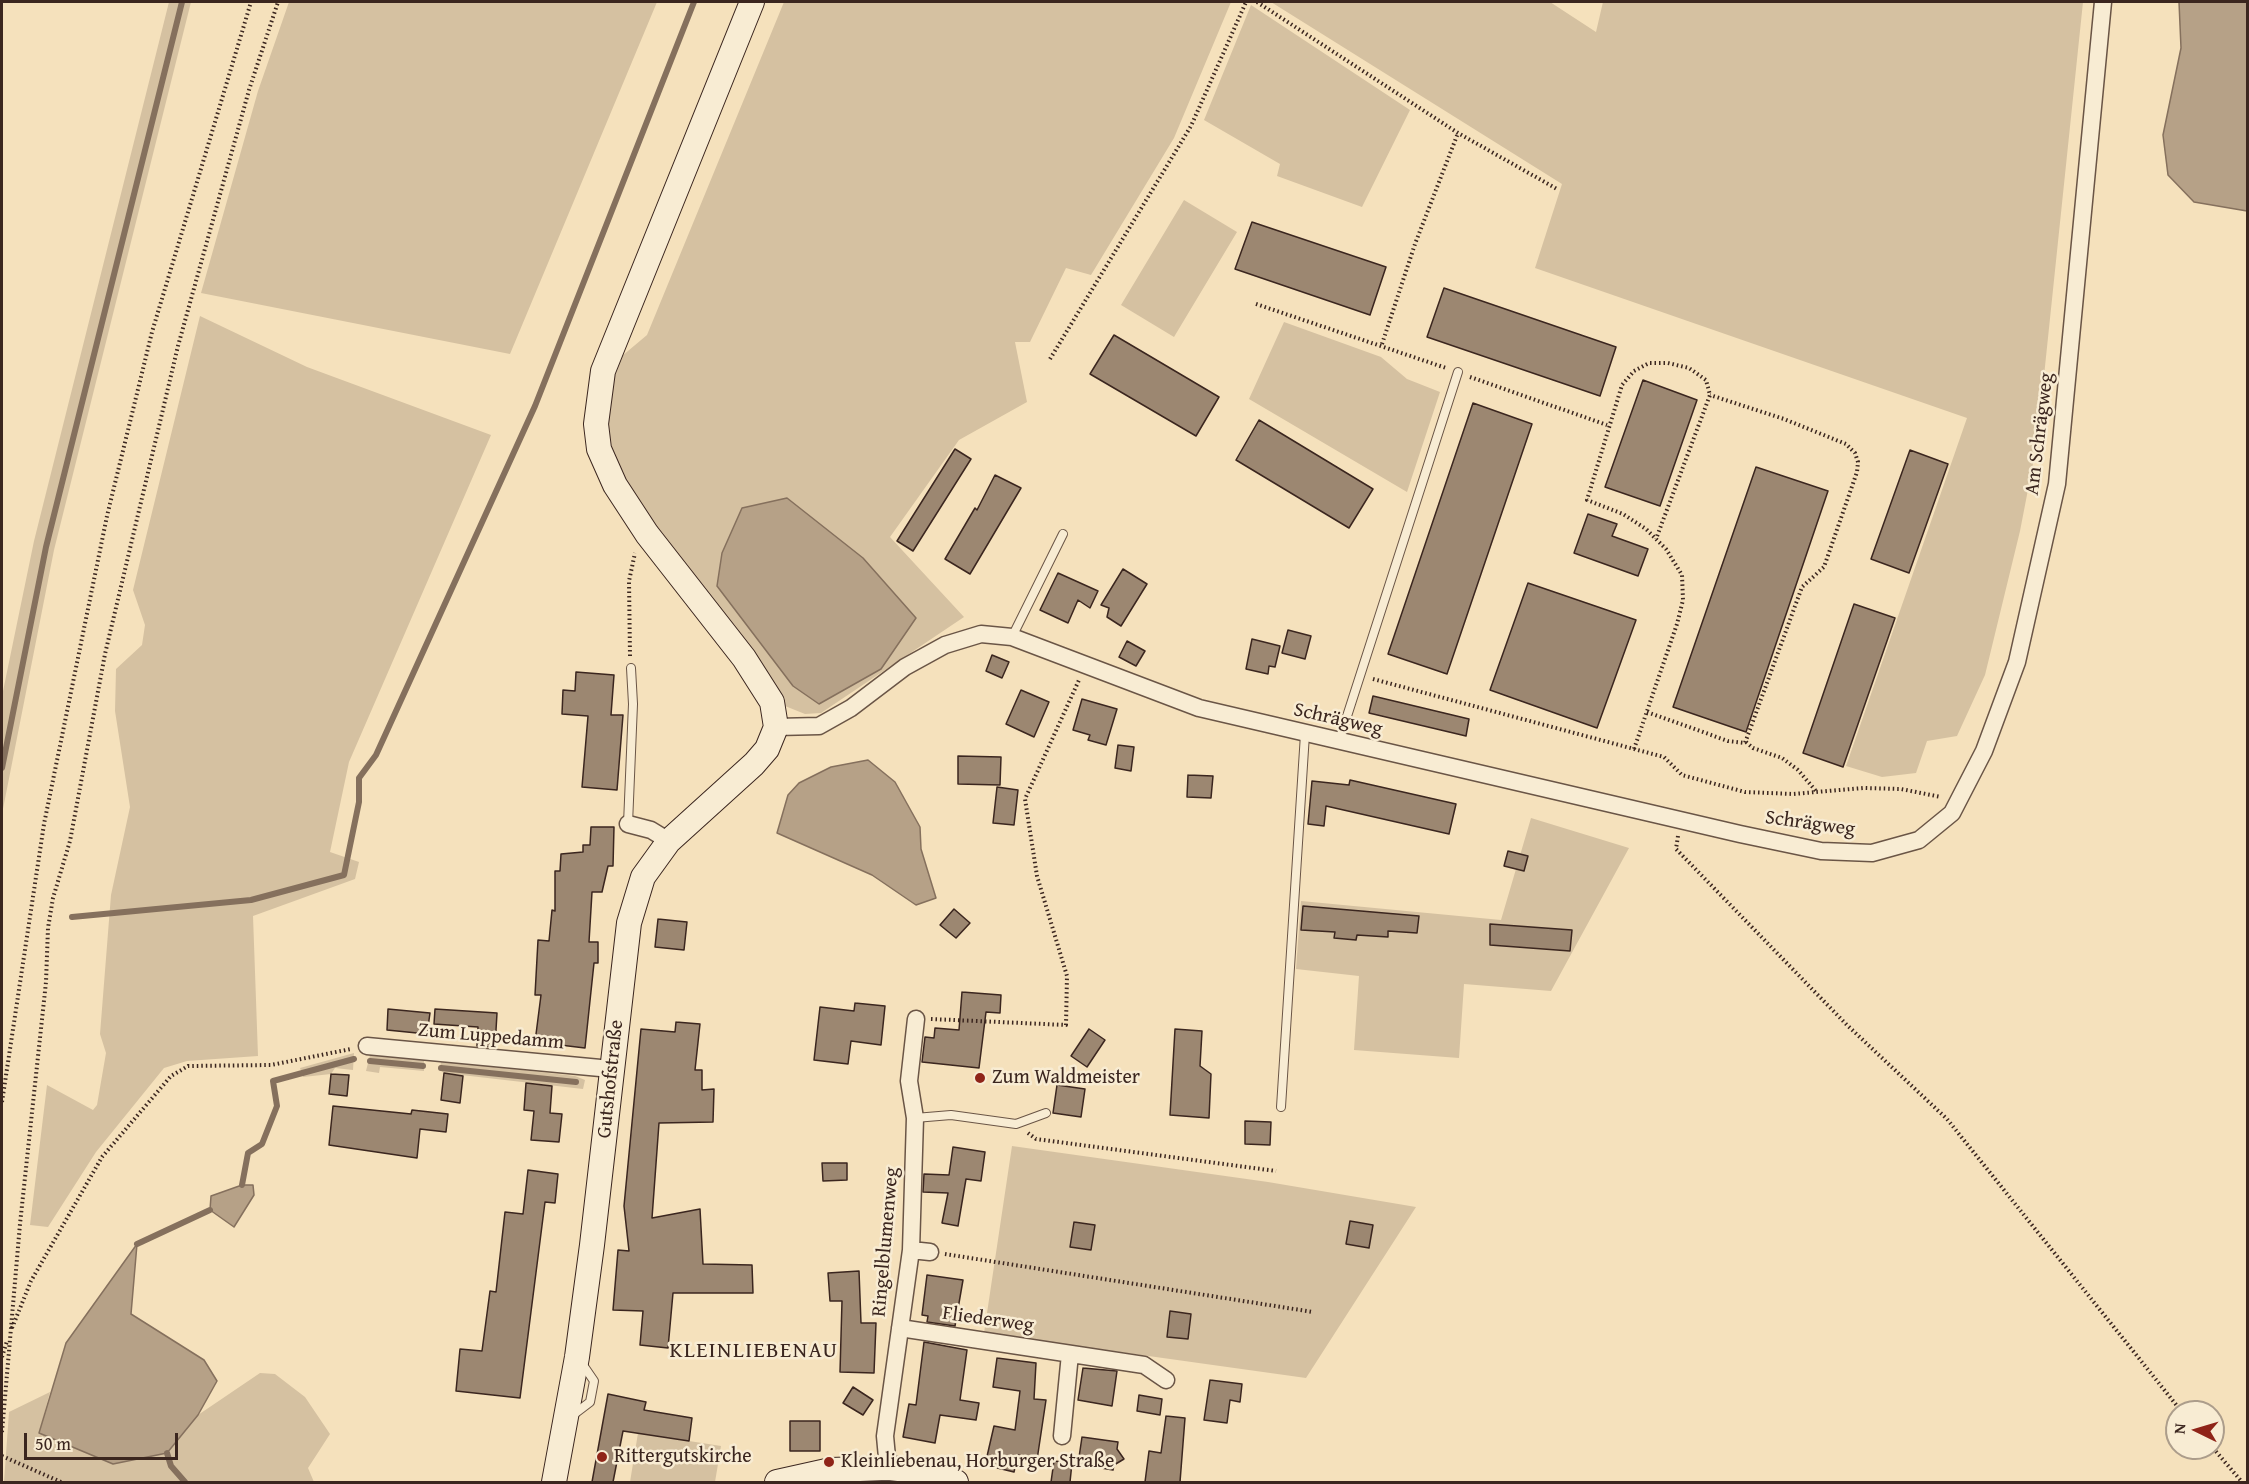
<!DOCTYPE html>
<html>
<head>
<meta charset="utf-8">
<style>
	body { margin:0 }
	#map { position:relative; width:2249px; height:1484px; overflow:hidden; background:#f5e1bc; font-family:"Gentium Book Plus",serif }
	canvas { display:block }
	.frame { position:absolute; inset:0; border:3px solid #3b261f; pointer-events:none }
	.north { position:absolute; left:2165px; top:1400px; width:60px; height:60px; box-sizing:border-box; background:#f8ecd3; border:2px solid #ac9d8b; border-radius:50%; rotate:275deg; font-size:16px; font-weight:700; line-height:24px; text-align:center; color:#3b261f }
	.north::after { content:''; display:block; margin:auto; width:21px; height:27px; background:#8f2418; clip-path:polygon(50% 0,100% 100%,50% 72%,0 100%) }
	.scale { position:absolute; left:24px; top:1433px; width:154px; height:27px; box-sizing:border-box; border:3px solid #3b261f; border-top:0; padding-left:8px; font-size:18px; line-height:21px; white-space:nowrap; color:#3b261f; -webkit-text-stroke:4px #f8ecd3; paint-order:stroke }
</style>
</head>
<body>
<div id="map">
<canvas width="2249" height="1484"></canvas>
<div class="frame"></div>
<div class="north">N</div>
<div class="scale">50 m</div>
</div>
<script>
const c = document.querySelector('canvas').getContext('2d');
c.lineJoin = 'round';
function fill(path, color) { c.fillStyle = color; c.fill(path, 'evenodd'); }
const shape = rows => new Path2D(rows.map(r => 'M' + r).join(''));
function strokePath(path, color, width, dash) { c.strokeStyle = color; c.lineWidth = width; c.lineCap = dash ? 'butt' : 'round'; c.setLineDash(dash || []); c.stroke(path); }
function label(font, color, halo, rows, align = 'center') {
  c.font = font + ' "Gentium Book Plus",serif'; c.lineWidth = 5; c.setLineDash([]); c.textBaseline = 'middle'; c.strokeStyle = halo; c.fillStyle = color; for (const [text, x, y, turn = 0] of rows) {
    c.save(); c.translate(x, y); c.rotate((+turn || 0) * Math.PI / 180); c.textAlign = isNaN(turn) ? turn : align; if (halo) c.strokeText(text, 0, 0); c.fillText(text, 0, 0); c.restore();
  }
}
fill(shape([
	[169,2,191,2,54,550,2,814,2,696,34,541],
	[289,2,657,2,510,354,201,293,258,91],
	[784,2,1231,2,1174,138,1091,275,1066,268,1030,342,1015,342,1027,402,959,440,890,537,964,617,821,713,805,714,785,706,657,527,613,460,606,419,611,387,622,356,647,335],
	[1271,2,1550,2,1596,32,1603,2,2083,2,2037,443,2020,531,1985,675,1957,736,1927,741,1916,773,1882,777,1846,766,1967,418,1535,268,1562,184],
	[1251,5,1410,110,1362,207,1277,176,1280,164,1204,120],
	[1184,200,1237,232,1174,337,1121,305],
	[200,316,307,367,491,435,349,762,330,852,359,862,355,879,253,916,258,1056,187,1061,164,1068,96,1152,48,1227,30,1225,47,1085,93,1110,97,1105,106,1053,100,1034,111,895,130,807,115,711,116,669,142,645,145,625,133,590],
	[1284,322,1381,357,1407,379,1440,392,1407,492,1249,399],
	[1531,818,1629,848,1551,991,1464,984,1459,1058,1354,1050,1359,976,1296,969,1301,901,1501,920],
	[354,1053,353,1070,335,1068,331,1074,303,1077,300,1068],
	[370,1055,424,1060,424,1071,380,1067,379,1073,366,1071],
	[441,1061,575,1076,585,1080,583,1089,444,1073,440,1070],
	[1012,1146,1268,1182,1416,1207,1306,1378,984,1333],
	[260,1373,275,1374,305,1397,330,1434,308,1468,314,1482,4,1482,9,1412,50,1392,39,1433,167,1453,198,1415],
	[638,1433,721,1446,715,1482,630,1482]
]), '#d5c1a1');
const water = shape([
	[2179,2,2247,2,2247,211,2194,202,2168,175,2163,135,2181,48,2179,2],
	[787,498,863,558,916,618,881,669,819,704,793,686,717,586,722,553,742,508,787,498],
	[868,760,895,782,920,827,921,849,936,898,916,905,872,875,777,833,788,795,799,783,831,767,868,760],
	[242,1185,253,1185,254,1195,234,1227,210,1210,211,1196,242,1185],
	[137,1244,131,1314,204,1360,217,1381,198,1415,167,1453,113,1464,39,1433,66,1343,137,1244]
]);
fill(water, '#b6a187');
strokePath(water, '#85705d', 1.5);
strokePath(shape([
	[2,768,46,547,182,2],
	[72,917,251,900,344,875,359,802,359,778,376,755,535,406,694,2],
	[370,1061,423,1066],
	[441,1068,576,1082],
	[242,1185,248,1153,262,1144,277,1106,273,1081,354,1059],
	[137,1244,210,1210],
	[167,1453,171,1466,185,1482]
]), '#85705d', 6);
const building = shape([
	[1252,222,1386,267,1370,315,1235,269,1252,222],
	[1444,288,1616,347,1600,396,1427,337,1444,288],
	[1114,335,1219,397,1196,436,1090,374,1114,335],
	[1643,380,1697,400,1660,506,1605,487,1643,380],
	[1473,403,1532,424,1447,674,1388,654,1473,403],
	[1259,420,1373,489,1349,528,1236,460,1259,420],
	[955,449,971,459,913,551,897,541,955,449],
	[1910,450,1948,464,1909,573,1871,559,1910,450],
	[1756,467,1828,491,1746,732,1673,707,1756,467],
	[995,475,1021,488,970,574,945,559,975,508,977,510,995,475],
	[1588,514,1617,524,1612,536,1648,549,1638,576,1574,553,1588,514],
	[1123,569,1147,584,1121,626,1107,617,1109,608,1101,605,1123,569],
	[1058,573,1098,591,1090,608,1078,600,1068,623,1040,610,1058,573],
	[1528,583,1636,620,1597,728,1490,690,1528,583],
	[1854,604,1895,618,1843,767,1803,753,1854,604],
	[1288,630,1311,636,1305,659,1282,653,1288,630],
	[1252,639,1280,646,1275,667,1269,666,1268,674,1246,669,1252,639],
	[1127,641,1145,651,1136,666,1119,657,1127,641],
	[992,655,1009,662,1002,678,986,671,992,655],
	[576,672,614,675,611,715,623,715,617,790,582,787,588,716,562,714,563,690,575,691,576,672],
	[1021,690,1049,702,1034,737,1006,724,1021,690],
	[1373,696,1469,719,1466,736,1369,713,1373,696],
	[1082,699,1117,709,1106,745,1088,740,1090,735,1073,730,1082,699],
	[1118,745,1134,747,1131,771,1115,768,1118,745],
	[958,756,1001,757,1000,785,958,784,958,756],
	[1188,775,1213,776,1211,798,1187,797,1188,775],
	[1350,780,1456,804,1449,834,1326,806,1324,826,1308,824,1312,781,1349,785,1350,780],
	[997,787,1018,790,1014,825,993,823,997,787],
	[591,827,614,827,613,866,608,866,602,892,592,892,589,942,598,942,598,963,594,963,585,1048,535,1042,541,995,535,995,538,940,549,941,552,910,555,911,555,871,560,871,561,854,583,852,583,845,590,845,591,827],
	[1508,851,1528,856,1524,871,1504,866,1508,851],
	[1303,906,1419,916,1417,933,1388,931,1388,937,1357,935,1356,940,1334,938,1335,932,1301,930,1303,906],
	[954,909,970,923,956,938,940,925,954,909],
	[658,919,687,922,684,950,655,947,658,919],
	[1490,924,1572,930,1570,951,1490,945,1490,924],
	[962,992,1001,995,1000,1013,986,1012,979,1068,922,1062,925,1037,934,1038,935,1028,959,1030,962,992],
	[855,1003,885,1006,881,1045,851,1041,848,1064,814,1060,820,1007,854,1011,855,1003],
	[388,1009,430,1013,427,1034,387,1030,388,1009],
	[435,1009,497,1013,495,1047,477,1046,478,1027,434,1024,435,1009],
	[676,1022,700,1024,695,1070,702,1070,702,1090,714,1089,713,1122,659,1123,652,1218,700,1209,703,1264,752,1265,753,1293,673,1293,668,1348,640,1345,643,1311,613,1310,618,1250,629,1251,624,1206,641,1029,675,1032,676,1022],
	[1089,1029,1105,1040,1087,1067,1071,1056,1089,1029],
	[1175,1029,1202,1031,1200,1066,1211,1074,1209,1118,1170,1115,1175,1029],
	[444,1073,463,1076,460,1103,441,1100,444,1073],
	[331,1074,349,1075,347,1096,329,1094,331,1074],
	[526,1083,552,1086,550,1113,562,1114,559,1142,531,1140,534,1111,524,1110,526,1083],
	[1057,1085,1085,1089,1081,1117,1053,1113,1057,1085],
	[333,1106,411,1114,412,1110,448,1114,446,1132,420,1129,417,1158,329,1145,333,1106],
	[1245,1121,1271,1122,1270,1145,1245,1144,1245,1121],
	[953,1147,985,1152,981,1181,966,1179,958,1226,942,1223,948,1193,923,1192,924,1174,949,1175,953,1147],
	[822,1163,847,1163,847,1180,823,1181,822,1163],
	[528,1170,558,1174,555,1203,545,1202,520,1398,456,1391,460,1349,482,1351,490,1291,496,1292,505,1212,523,1214,528,1170],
	[1350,1221,1373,1225,1369,1248,1346,1244,1350,1221],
	[1074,1222,1095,1225,1091,1250,1070,1247,1074,1222],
	[859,1271,861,1323,876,1323,874,1373,840,1372,842,1301,830,1301,828,1273,859,1271],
	[927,1275,963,1280,955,1326,927,1322,928,1316,922,1315,927,1275],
	[1170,1311,1191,1314,1188,1339,1167,1337,1170,1311],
	[924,1342,967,1350,960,1400,979,1403,976,1420,940,1415,935,1443,903,1437,909,1404,916,1405,924,1342],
	[997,1358,1036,1363,1034,1399,1046,1400,1037,1460,1018,1455,1014,1472,985,1465,994,1426,1015,1430,1020,1391,993,1387,997,1358],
	[1083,1368,1117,1371,1112,1406,1078,1400,1083,1368],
	[1210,1380,1242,1384,1240,1402,1230,1400,1227,1423,1204,1420,1210,1380],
	[853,1387,873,1400,863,1415,843,1403,853,1387],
	[608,1394,646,1402,644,1410,692,1418,689,1441,623,1431,613,1482,592,1482,608,1394],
	[1139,1395,1162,1399,1160,1415,1137,1411,1139,1395],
	[1166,1416,1185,1418,1180,1482,1145,1482,1149,1451,1161,1453,1166,1416],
	[790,1421,820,1421,820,1451,790,1451,790,1421],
	[1082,1437,1118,1442,1117,1449,1124,1459,1114,1465,1113,1470,1078,1464,1082,1437],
	[1054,1461,1072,1463,1070,1482,1051,1482,1054,1461]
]);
fill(building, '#9c8771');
strokePath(building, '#3b261f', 1.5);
const lane = shape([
	[1012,637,1063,534],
	[1339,741,1458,372],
	[628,824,633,704,631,668],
	[1281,1107,1305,734],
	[915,1118,951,1115,1016,1124,1046,1113],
	[569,1418,590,1402,594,1381,581,1362]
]);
const street = shape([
	[776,727,819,726,851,708,905,667,945,645,981,634,1012,637,1199,708,1740,834,1821,851,1872,853,1919,840,1952,813,1984,751,2017,662,2057,484,2103,2],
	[628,824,651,830,669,841],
	[367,1046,611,1069],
	[911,1250,930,1252],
	[900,1328,1144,1365,1166,1380],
	[1062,1436,1070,1354],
	[888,1468,885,1436,911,1250,915,1118,909,1081,916,1019]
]);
const secondary = shape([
	[554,1482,577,1357,592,1245,629,923,643,877,669,841,754,764,767,749,776,727,772,702,744,658,647,534,615,485,599,449,596,424,603,371,752,2],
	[777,1482,831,1470,888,1468,930,1472,956,1482]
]);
strokePath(lane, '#6a5546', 10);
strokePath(street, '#6a5546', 19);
strokePath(secondary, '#3b261f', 26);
strokePath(shape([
	[1257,2,1458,133,1557,189],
	[1256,304,1446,368],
	[1382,344,1415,244,1458,133],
	[1050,359,1191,126,1246,2],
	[1470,377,1607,425],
	[630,656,629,581,635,553],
	[1373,679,1664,757,1682,775,1745,792,1793,794,1863,788,1901,789,1941,797],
	[1647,712,1728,741,1745,743,1802,587,1824,567,1857,472,1858,462,1855,453,1846,444,1784,419,1710,395],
	[1746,742,1753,748,1782,758,1798,770,1816,791],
	[1634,749,1677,624,1683,600,1682,575,1666,549,1646,529,1623,514,1587,500,1622,385,1634,371,1649,363,1668,363,1689,368,1706,380,1710,395,1656,539],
	[1678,836,1676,849,1847,1025,1947,1119,2182,1412],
	[931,1019,1066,1025,1067,976,1037,876,1025,799,1079,680],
	[2,1102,44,824,107,516,152,332,251,2],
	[1028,1133,1036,1139,1276,1171],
	[945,1254,1313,1312],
	[12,1328,31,1281,102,1157,171,1076,188,1066,271,1065,351,1049],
	[2,1357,7,1341],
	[2,1432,20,1224,46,982,48,928,53,898,70,841,105,654,178,346,249,90,278,2],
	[2213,1448,2242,1482],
	[2,1456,61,1482]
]), '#3b261f', 4, [1.5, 3]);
strokePath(lane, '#f8ecd3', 8);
strokePath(street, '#f8ecd3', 16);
strokePath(secondary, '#f8ecd3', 24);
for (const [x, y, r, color] of [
	[980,1078,6,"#8f2418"],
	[602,1457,6,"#8f2418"],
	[829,1462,6,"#8f2418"]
]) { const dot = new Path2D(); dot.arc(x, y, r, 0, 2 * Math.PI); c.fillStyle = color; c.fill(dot); strokePath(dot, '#f8ecd3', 2); }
label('20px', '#3b261f', '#f8ecd3', [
	["Am Schrägweg",2040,434,-83],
	["Schrägweg",1338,720,13],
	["Schrägweg",1810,824,8],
	["Zum Luppedamm",491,1037,5],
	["Gutshofstraße",611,1079,-84],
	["Ringelblumenweg",886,1242,-85],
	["Fliederweg",988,1320,8]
]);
label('20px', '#3b261f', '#f8ecd3', [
	["Zum Waldmeister",992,1078],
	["Rittergutskirche",614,1457],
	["Kleinliebenau, Horburger Straße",841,1462]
], 'left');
c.letterSpacing = '1.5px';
label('22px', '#3b261f', '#f8ecd3', [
	["KLEINLIEBENAU",754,1351]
]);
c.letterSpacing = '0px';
</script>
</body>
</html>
